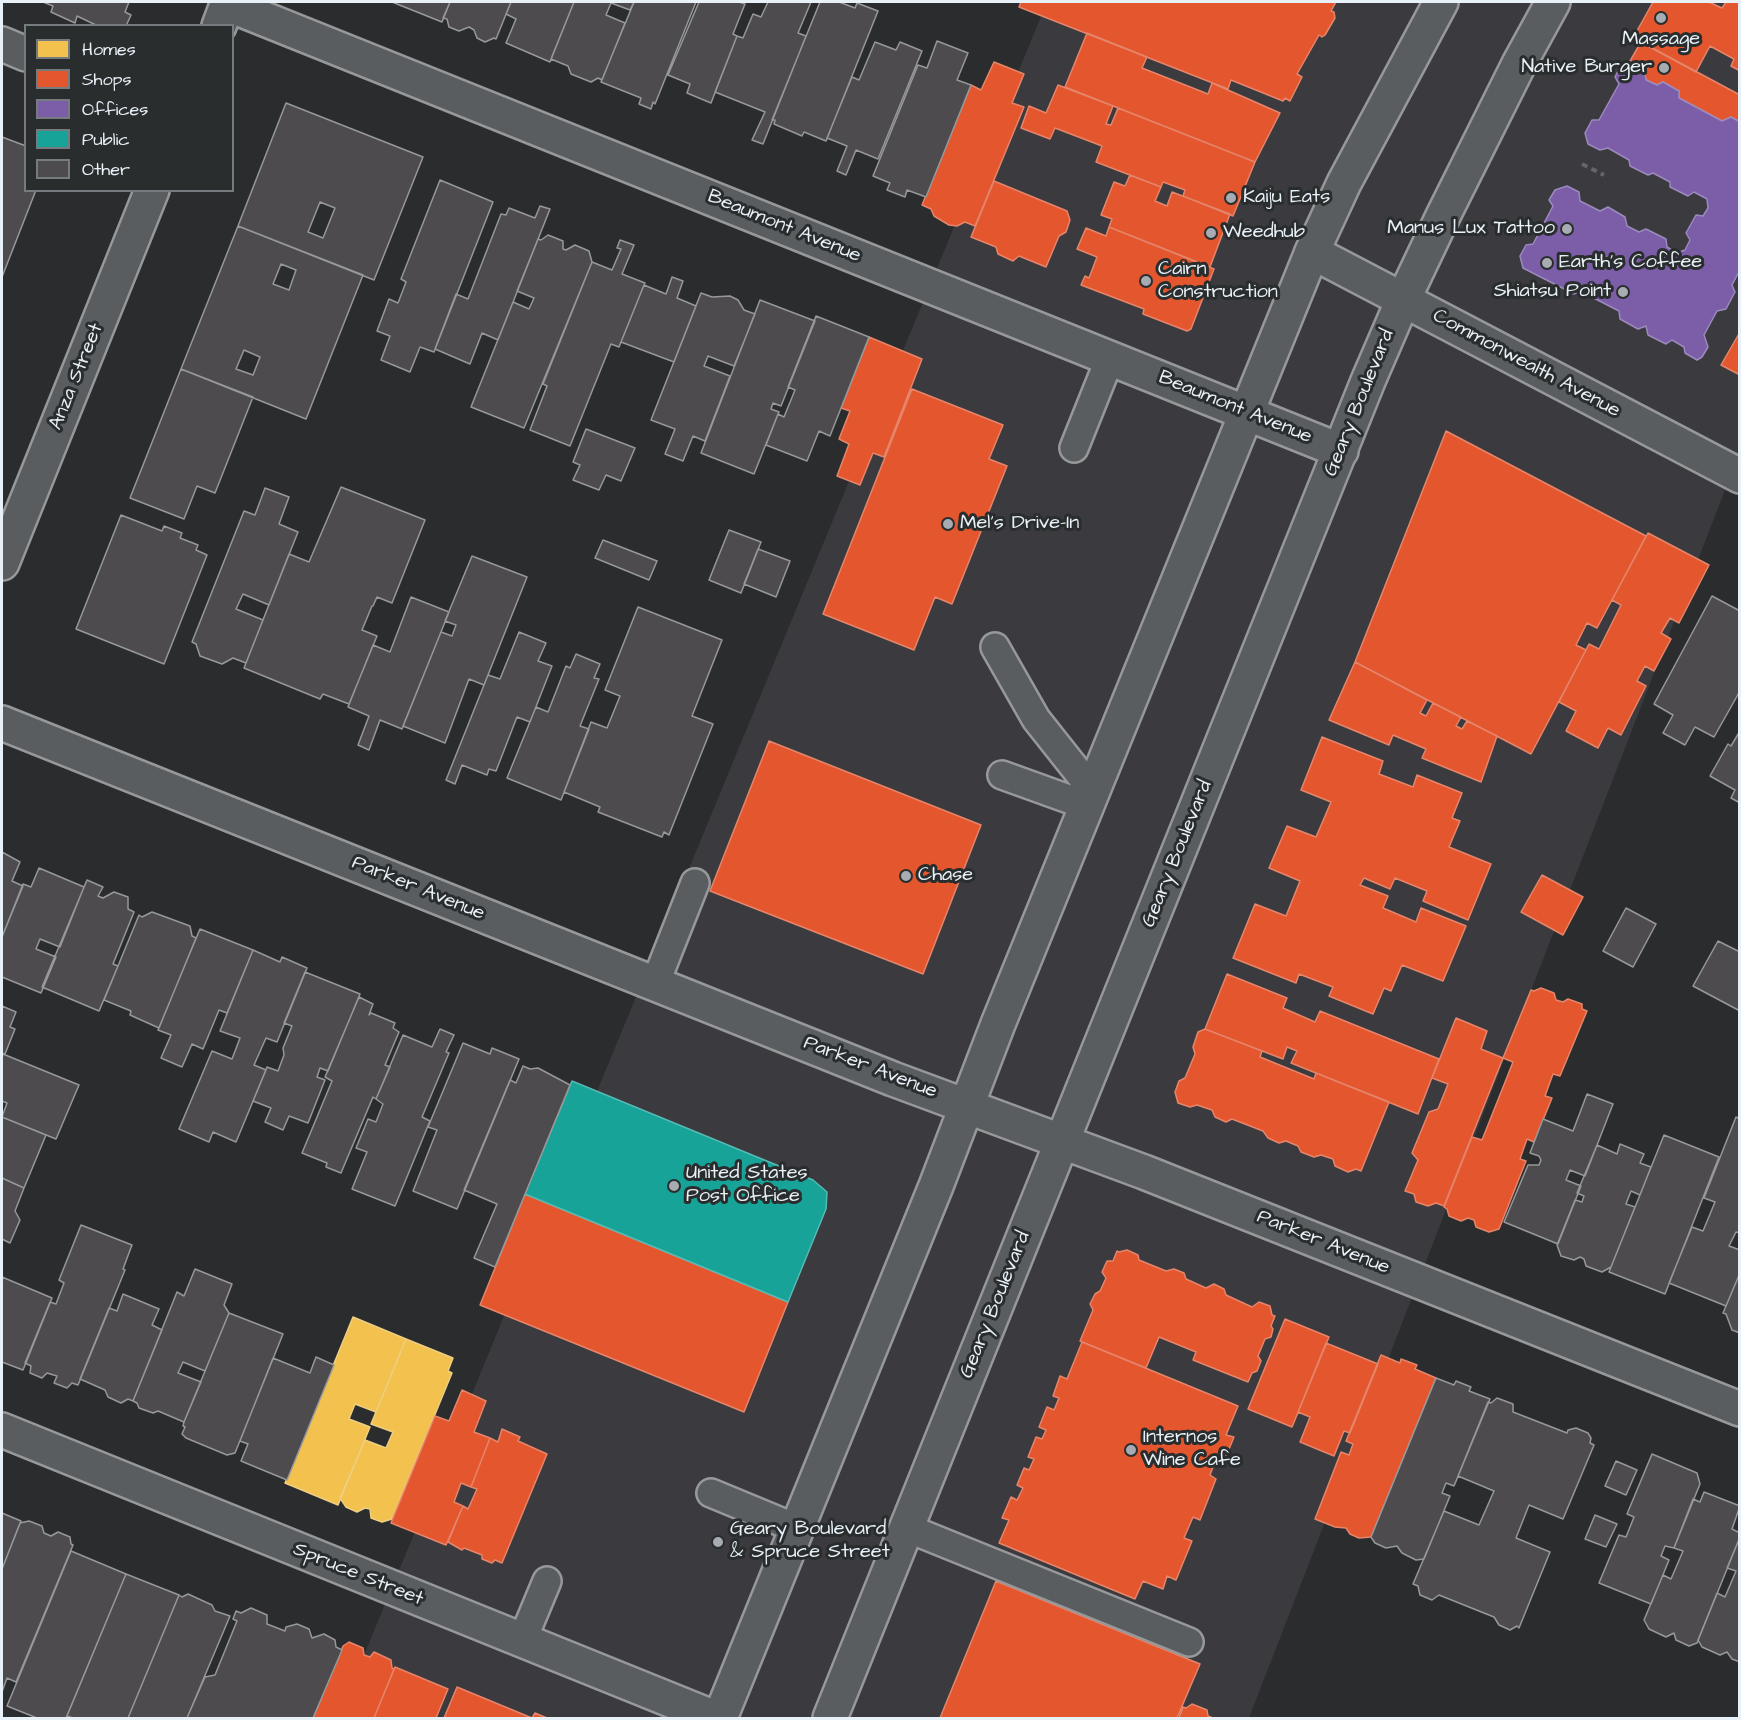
<!DOCTYPE html>
<html>
<head>
<meta charset="utf-8">
<style>
	body { margin:0 }
	#map { position:relative; width:1741px; height:1720px; overflow:hidden; background:#2b2c2d; font-family:"Architects Daughter",sans-serif }
	canvas { display:block }
	.frame { position:absolute; inset:0; border:3px solid #e8f1f8; pointer-events:none }
	.legend { position:absolute; left:24px; top:24px; width:210px; height:168px; box-sizing:border-box; background:#2a2d2e; border:2px solid #767b7f; margin:0; padding:8px 10px; list-style:none; font-size:18px; color:#e8f1f8 }
	.legend li { display:flex; align-items:center; gap:12px; height:30px }
	.legend b { width:30px; border:2px solid #767b7f }
</style>
</head>
<body>
<div id="map">
<canvas width="1741" height="1720"></canvas>
<div class="frame"></div>
<ul class="legend">
<li><b style="height:16px;background:#f2c14e"></b>Homes</li>
<li><b style="height:16px;background:#e4572e"></b>Shops</li>
<li><b style="height:16px;background:#7b5ea7"></b>Offices</li>
<li><b style="height:16px;background:#17a398"></b>Public</li>
<li><b style="height:16px;background:#4d4b4d"></b>Other</li>
</ul>
</div>
<script>
const c = document.querySelector('canvas').getContext('2d');
c.lineJoin = 'round';
function fill(path, color) { c.fillStyle = color; c.fill(path, 'evenodd'); }
const shape = rows => new Path2D(rows.map(r => 'M' + r).join(''));
function strokePath(path, color, width, dash) { c.strokeStyle = color; c.lineWidth = width; c.lineCap = dash ? 'butt' : 'round'; c.setLineDash(dash || []); c.stroke(path); }
function label(font, color, halo, rows, align = 'center') {
  c.font = font + ' "Architects Daughter",sans-serif'; c.lineWidth = 6; c.setLineDash([]); c.textBaseline = 'middle'; c.strokeStyle = halo; c.fillStyle = color; for (const [text, x, y, turn = 0] of rows) {
    c.save(); c.translate(x, y); c.rotate((+turn || 0) * Math.PI / 180); c.textAlign = isNaN(turn) ? turn : align; if (halo) c.strokeText(text, 0, 0); c.fillText(text, 0, 0); c.restore();
  }
}
fill(shape([
	[1047,2,1739,2,1739,454,1249,1718,338,1718]
]), '#3b3a3e');
const homes = shape([
	[353,1317,406,1339,376,1412,355,1404,349,1419,370,1427,338,1505,285,1483,353,1317],
	[406,1339,453,1358,448,1371,452,1373,392,1519,382,1522,371,1518,370,1509,365,1508,357,1512,346,1507,340,1498,365,1440,386,1448,393,1432,371,1424,406,1339]
]);
fill(homes, '#f2c14e');
strokePath(homes, '#efcf81', 1.5);
const shops = shape([
	[1021,2,1336,2,1331,11,1334,12,1335,18,1325,35,1322,37,1319,35,1297,74,1302,77,1290,101,1285,98,1283,101,1231,80,1228,89,1019,7,1021,2],
	[1653,2,1709,2,1722,8,1726,2,1740,2,1740,71,1731,66,1734,59,1710,46,1696,72,1633,38,1653,2],
	[1087,33,1147,57,1142,68,1208,94,1212,83,1280,113,1255,162,1065,87,1087,33],
	[1641,42,1740,95,1740,122,1731,117,1722,121,1679,98,1679,91,1663,82,1657,85,1646,80,1644,68,1630,61,1641,42],
	[994,62,1024,74,1012,103,1024,107,975,226,965,222,957,226,949,225,934,216,931,209,922,205,971,85,981,90,994,62],
	[1058,85,1113,106,1106,124,1111,125,1118,108,1255,162,1233,216,1183,196,1185,190,1163,182,1161,187,1096,162,1102,146,1055,128,1050,139,1021,128,1029,106,1046,113,1058,85],
	[1130,175,1161,187,1155,201,1167,206,1172,192,1230,214,1210,267,1109,227,1112,219,1101,215,1114,182,1125,186,1130,175],
	[994,181,1067,211,1070,220,1066,232,1059,236,1046,267,1019,256,1013,261,998,254,996,247,971,237,994,181],
	[1109,227,1214,269,1191,329,1187,331,1143,314,1144,309,1081,285,1085,276,1089,278,1097,257,1077,249,1086,228,1106,236,1109,227],
	[1740,332,1740,375,1721,365,1740,332],
	[869,337,922,359,884,457,873,453,860,485,837,476,849,444,839,439,850,411,841,408,869,337],
	[912,389,1003,425,989,459,1007,466,952,604,935,597,914,650,823,614,912,389],
	[1446,431,1646,536,1597,628,1587,623,1576,645,1586,650,1531,754,1355,662,1446,431],
	[1648,533,1709,565,1679,623,1670,618,1661,633,1671,639,1654,671,1645,666,1637,681,1646,686,1621,735,1608,728,1598,748,1566,731,1576,711,1559,702,1589,644,1599,649,1621,605,1612,600,1648,533],
	[1355,662,1427,700,1420,713,1426,716,1433,703,1461,717,1456,726,1462,729,1467,721,1497,736,1481,782,1422,758,1426,749,1393,735,1389,745,1329,720,1355,662],
	[1322,737,1383,761,1379,774,1413,787,1417,775,1462,793,1452,818,1460,821,1449,847,1491,864,1468,920,1423,901,1427,891,1395,878,1390,889,1364,878,1360,885,1388,896,1383,908,1416,922,1421,908,1466,926,1443,981,1402,965,1391,991,1384,988,1373,1014,1329,996,1333,987,1299,974,1296,983,1233,958,1255,904,1286,916,1300,881,1269,868,1287,826,1316,837,1331,802,1301,790,1322,737],
	[769,741,981,825,923,974,710,891,769,741],
	[1542,875,1583,897,1563,935,1521,912,1542,875],
	[1227,974,1287,998,1283,1008,1315,1022,1320,1011,1439,1059,1418,1114,1291,1063,1297,1051,1287,1047,1283,1059,1205,1029,1227,974],
	[1541,988,1554,993,1556,1000,1563,1002,1568,999,1582,1004,1582,1009,1587,1011,1560,1076,1553,1074,1545,1096,1552,1098,1534,1142,1527,1139,1520,1159,1526,1161,1499,1229,1489,1232,1476,1227,1474,1220,1468,1218,1461,1221,1449,1216,1447,1209,1444,1207,1472,1137,1482,1140,1513,1062,1503,1058,1531,990,1534,991,1541,988],
	[1456,1018,1487,1031,1481,1049,1503,1058,1444,1206,1436,1203,1428,1206,1416,1202,1414,1194,1405,1191,1418,1160,1412,1153,1429,1112,1438,1109,1448,1084,1432,1078,1456,1018],
	[1205,1029,1262,1051,1260,1057,1314,1079,1316,1073,1389,1102,1361,1171,1356,1169,1348,1172,1335,1166,1333,1159,1321,1155,1314,1157,1301,1152,1298,1146,1286,1141,1279,1143,1268,1138,1263,1131,1232,1119,1226,1122,1215,1117,1212,1110,1197,1105,1190,1107,1178,1103,1175,1092,1179,1081,1185,1078,1195,1054,1193,1047,1198,1032,1205,1029],
	[525,1194,788,1302,744,1412,480,1305,525,1194],
	[1127,1250,1138,1255,1139,1260,1166,1271,1174,1269,1184,1273,1186,1279,1206,1288,1214,1284,1224,1289,1226,1295,1252,1307,1259,1302,1270,1306,1272,1315,1275,1316,1271,1326,1273,1329,1271,1337,1265,1339,1258,1356,1261,1361,1257,1371,1252,1373,1248,1382,1193,1360,1196,1352,1159,1337,1146,1368,1080,1341,1093,1310,1090,1304,1095,1294,1100,1291,1106,1278,1102,1272,1107,1261,1113,1261,1117,1251,1119,1252,1127,1250],
	[1285,1319,1329,1337,1292,1427,1248,1409,1285,1319],
	[1082,1342,1238,1406,1226,1435,1234,1437,1225,1459,1217,1456,1210,1475,1216,1479,1200,1520,1193,1517,1184,1538,1192,1541,1176,1580,1167,1576,1163,1589,1143,1581,1135,1599,999,1543,1009,1520,1002,1518,1011,1497,1017,1500,1023,1488,1017,1485,1024,1468,1029,1470,1034,1459,1028,1457,1036,1437,1042,1439,1046,1430,1039,1427,1047,1407,1054,1410,1059,1398,1053,1396,1060,1376,1067,1379,1082,1342],
	[1326,1343,1378,1364,1350,1433,1344,1431,1334,1456,1300,1442,1310,1417,1298,1412,1326,1343],
	[1381,1355,1400,1363,1401,1359,1417,1365,1415,1369,1436,1378,1371,1537,1359,1538,1350,1534,1346,1528,1335,1527,1315,1519,1341,1452,1349,1455,1353,1444,1346,1441,1381,1355],
	[462,1390,486,1401,474,1432,490,1438,471,1487,461,1483,454,1502,463,1506,446,1545,391,1523,435,1416,449,1421,462,1390],
	[502,1429,520,1437,518,1441,547,1454,502,1563,495,1560,492,1563,482,1559,482,1555,464,1548,462,1550,448,1542,463,1506,468,1509,477,1489,471,1487,490,1438,498,1442,502,1429],
	[996,1581,1200,1664,1177,1718,940,1718,996,1581],
	[349,1642,363,1648,364,1655,370,1657,374,1652,391,1660,392,1668,394,1669,374,1718,313,1718,343,1646,349,1642],
	[395,1667,448,1689,436,1718,374,1718,395,1667],
	[457,1687,532,1718,535,1713,547,1718,444,1718,457,1687],
	[1192,1704,1207,1710,1208,1716,1213,1718,1179,1718,1183,1707,1186,1708,1192,1704]
]);
fill(shops, '#e4572e');
strokePath(shops, '#e5856b', 1.5);
const offices = shape([
	[1630,61,1644,68,1646,80,1657,85,1663,82,1679,91,1679,98,1722,121,1731,117,1740,122,1740,270,1732,285,1735,292,1726,309,1717,311,1704,335,1708,347,1702,357,1697,360,1685,353,1684,347,1672,340,1666,344,1648,335,1646,326,1638,329,1620,319,1619,311,1580,291,1574,294,1523,268,1520,256,1526,245,1533,244,1553,206,1549,200,1555,190,1567,186,1579,192,1580,201,1600,211,1608,207,1625,217,1627,226,1639,232,1646,229,1666,239,1667,247,1677,253,1685,250,1690,240,1686,233,1696,215,1703,216,1708,208,1707,199,1694,192,1688,196,1670,187,1670,182,1653,173,1648,175,1630,166,1629,160,1608,148,1600,150,1588,144,1585,133,1592,120,1599,120,1619,84,1615,77,1621,65,1630,61]
]);
fill(offices, '#7b5ea7');
strokePath(offices, '#9c8abf', 1.5);
const public = shape([
	[572,1081,813,1180,827,1192,826,1209,788,1302,525,1194,572,1081]
]);
fill(public, '#17a398');
strokePath(public, '#56bab5', 1.5);
const building = shape([
	[43,2,129,2,125,12,131,15,126,26,98,26,77,16,75,23,51,12,53,6,43,2],
	[392,2,450,2,442,22,392,2],
	[450,2,511,2,496,39,494,38,485,42,477,38,474,30,469,27,459,31,449,27,447,19,443,18,450,2],
	[511,2,574,2,550,62,506,43,516,19,506,14,511,2],
	[574,2,634,2,630,10,611,3,606,15,625,23,602,80,598,78,591,82,571,74,568,66,551,59,574,2],
	[634,2,696,2,655,104,653,102,651,109,639,104,641,98,601,82,634,2],
	[699,2,739,2,745,4,733,34,737,36,711,103,687,93,690,84,668,75,699,2],
	[768,2,811,2,798,33,806,36,763,144,752,140,765,112,715,92,737,36,743,38,753,14,761,17,768,2],
	[820,2,839,2,855,8,857,3,878,11,826,141,804,132,802,136,774,124,775,120,772,120,820,2],
	[937,41,968,53,957,80,971,85,926,197,907,190,905,197,887,190,890,183,873,176,918,65,927,68,937,41],
	[875,42,896,50,900,42,922,51,878,159,856,150,846,175,837,171,847,146,827,138,852,77,859,80,875,42],
	[286,103,423,157,374,280,238,226,286,103],
	[320,202,335,208,323,238,308,232,320,202],
	[2,137,26,146,26,190,36,190,2,277,2,137],
	[440,180,493,202,434,352,420,347,410,372,381,360,390,336,377,331,389,299,398,303,406,282,401,279,440,180],
	[540,206,550,209,498,340,482,333,470,364,435,349,456,294,468,299,501,214,506,215,509,208,535,218,540,206],
	[238,226,363,275,306,419,181,369,238,226],
	[281,264,296,270,289,290,273,284,281,264],
	[244,350,260,357,253,375,236,369,244,350],
	[548,235,563,241,563,249,566,250,575,245,589,251,592,262,524,428,471,407,513,302,529,309,534,298,517,291,538,239,541,240,548,235],
	[620,240,634,245,622,274,645,283,644,285,619,347,611,344,570,446,530,430,547,386,543,384,592,262,612,270,621,249,617,248,620,240],
	[672,277,683,281,677,298,696,306,674,362,621,342,644,285,666,294,672,277],
	[701,293,712,297,730,296,738,300,744,310,755,314,734,366,708,356,704,366,730,376,705,441,693,436,683,461,665,454,675,429,651,420,701,293],
	[760,300,815,321,781,406,773,403,771,409,779,412,778,414,754,474,701,453,760,300],
	[816,316,869,337,830,436,819,431,807,461,766,445,778,414,784,417,795,390,788,387,816,316],
	[181,369,253,397,215,493,197,486,184,519,130,498,181,369],
	[586,429,635,448,621,481,606,475,599,490,573,480,580,465,573,462,586,429],
	[341,487,425,520,392,603,377,597,373,606,372,606,362,630,377,636,349,704,323,694,320,699,244,668,289,554,309,562,341,487],
	[265,488,289,497,279,524,298,532,269,605,243,594,236,609,263,620,246,663,233,658,222,664,200,656,196,644,192,642,244,511,255,515,265,488],
	[121,515,162,531,164,526,182,533,180,538,198,545,196,550,207,555,164,664,76,629,121,515],
	[729,530,761,542,741,593,709,580,729,530],
	[603,540,657,561,649,580,595,558,603,540],
	[758,549,790,561,776,597,744,584,758,549],
	[472,556,527,577,484,685,469,679,445,743,403,726,441,632,452,636,456,625,445,621,472,556],
	[1712,596,1740,611,1740,691,1714,737,1695,727,1685,745,1663,733,1673,715,1654,704,1712,596],
	[411,597,449,612,402,729,380,720,369,750,358,745,369,716,348,707,373,645,390,652,411,597],
	[638,607,722,640,692,716,713,724,669,835,664,832,662,837,598,812,600,807,564,792,591,722,607,728,620,696,605,690,638,607],
	[519,632,546,643,538,661,552,666,530,722,517,717,496,771,489,769,487,775,462,765,455,784,446,780,488,675,500,679,519,632],
	[576,654,600,664,594,678,599,679,580,726,589,729,561,800,507,778,536,707,548,712,566,666,570,668,576,654],
	[1740,731,1740,803,1731,798,1735,790,1710,776,1728,744,1731,746,1740,731],
	[2,852,20,862,12,881,23,886,2,937,2,852],
	[39,868,84,887,60,947,40,939,36,949,56,957,41,993,2,977,2,937,23,884,31,887,39,868],
	[87,880,103,887,98,896,103,898,114,892,128,897,128,909,134,912,113,964,118,966,99,1011,42,987,87,880],
	[1626,908,1656,924,1633,967,1603,951,1626,908],
	[152,912,190,926,192,936,196,938,159,1028,130,1015,131,1011,104,1000,139,915,142,917,152,912],
	[200,929,253,950,227,1013,219,1010,203,1049,192,1044,182,1067,161,1058,171,1035,158,1030,200,929],
	[1718,941,1740,952,1740,1011,1693,986,1718,941],
	[253,950,280,962,282,957,307,968,277,1042,266,1038,254,1065,266,1070,236,1142,213,1132,209,1142,179,1129,212,1051,232,1059,240,1038,220,1031,253,950],
	[305,972,360,994,328,1071,320,1068,317,1077,325,1080,308,1123,289,1116,283,1130,265,1122,271,1108,253,1101,267,1067,278,1071,284,1055,283,1048,292,1026,284,1023,305,972],
	[359,997,373,1004,369,1015,371,1013,395,1023,393,1028,399,1032,385,1065,390,1067,376,1099,373,1097,341,1173,326,1167,327,1163,302,1153,332,1081,325,1077,359,997],
	[2,1006,16,1012,10,1027,15,1029,5,1054,2,1053,2,1006],
	[440,1029,454,1035,446,1052,449,1053,422,1117,430,1121,395,1206,352,1189,367,1152,356,1148,368,1119,376,1122,383,1104,376,1099,403,1035,432,1047,440,1029],
	[463,1043,490,1054,492,1048,519,1059,457,1209,413,1191,437,1130,428,1127,463,1043],
	[3,1054,79,1085,56,1139,2,1117,7,1103,2,1101,2,1058,3,1054],
	[523,1066,530,1069,538,1068,570,1085,495,1267,474,1258,497,1204,464,1190,510,1080,516,1083,523,1066],
	[1587,1094,1613,1104,1585,1176,1570,1170,1566,1180,1581,1186,1558,1244,1504,1222,1528,1165,1539,1165,1541,1160,1539,1156,1530,1153,1543,1119,1573,1131,1587,1094],
	[2,1117,46,1135,24,1188,2,1178,2,1117],
	[1736,1117,1740,1119,1740,1233,1736,1232,1729,1246,1740,1250,1740,1273,1726,1306,1669,1283,1692,1227,1703,1231,1715,1202,1704,1198,1736,1117],
	[1664,1135,1719,1157,1665,1294,1609,1272,1664,1135],
	[1620,1144,1644,1154,1640,1163,1651,1167,1640,1195,1631,1191,1626,1204,1635,1207,1611,1267,1602,1272,1586,1266,1584,1259,1580,1257,1574,1260,1561,1256,1557,1245,1575,1200,1582,1202,1584,1196,1577,1193,1597,1145,1617,1154,1620,1144],
	[2,1178,24,1188,15,1211,20,1220,10,1243,2,1239,2,1178],
	[81,1225,132,1245,123,1269,125,1270,78,1385,72,1383,67,1388,54,1383,57,1376,47,1373,42,1378,30,1373,31,1366,25,1363,50,1302,56,1304,64,1283,59,1280,81,1225],
	[195,1269,232,1284,224,1305,229,1313,205,1371,183,1362,178,1373,201,1382,184,1422,158,1411,153,1413,139,1408,137,1403,133,1401,177,1292,184,1296,195,1269],
	[1740,1273,1740,1333,1732,1330,1726,1314,1723,1313,1740,1273],
	[2,1277,52,1298,23,1370,2,1362,2,1277],
	[123,1294,159,1309,152,1325,162,1330,133,1401,128,1399,121,1403,108,1397,105,1390,80,1379,109,1308,117,1311,123,1294],
	[229,1313,283,1334,235,1453,227,1455,186,1438,182,1434,185,1427,183,1426,184,1422,229,1313],
	[316,1357,334,1365,287,1480,241,1461,248,1444,240,1441,273,1358,310,1373,316,1357],
	[1436,1378,1454,1385,1456,1381,1471,1387,1469,1391,1490,1399,1454,1486,1446,1483,1442,1493,1450,1496,1424,1559,1416,1560,1402,1553,1397,1546,1386,1548,1375,1543,1371,1537,1436,1378],
	[1497,1398,1513,1404,1513,1412,1567,1433,1568,1430,1576,1428,1588,1433,1591,1438,1590,1443,1594,1445,1563,1519,1529,1505,1516,1538,1550,1552,1519,1628,1517,1626,1510,1630,1499,1625,1494,1617,1439,1595,1432,1600,1420,1595,1418,1586,1413,1584,1444,1511,1479,1525,1494,1491,1458,1476,1488,1402,1491,1403,1497,1398],
	[1652,1454,1697,1473,1700,1484,1674,1548,1665,1546,1661,1556,1669,1560,1651,1604,1599,1583,1619,1535,1626,1537,1634,1517,1627,1514,1652,1454],
	[1616,1461,1637,1470,1626,1495,1605,1486,1616,1461],
	[1704,1492,1740,1506,1732,1529,1740,1533,1740,1537,1697,1643,1689,1646,1676,1640,1674,1633,1666,1637,1649,1629,1644,1620,1663,1575,1671,1579,1683,1551,1674,1548,1693,1499,1700,1502,1704,1492],
	[2,1513,21,1521,2,1569,2,1513],
	[1595,1515,1617,1524,1606,1547,1585,1539,1595,1515],
	[29,1521,42,1526,44,1533,51,1536,58,1532,70,1537,71,1544,73,1545,16,1682,7,1678,2,1692,2,1569,20,1523,29,1521],
	[1740,1537,1740,1662,1732,1659,1727,1652,1720,1655,1702,1647,1698,1640,1717,1593,1725,1597,1736,1571,1727,1568,1740,1537],
	[71,1551,126,1574,66,1718,37,1718,7,1706,71,1551],
	[126,1574,179,1595,128,1718,73,1718,67,1716,126,1574],
	[188,1594,212,1605,215,1611,230,1616,187,1718,128,1718,179,1595,182,1597,188,1594],
	[251,1608,267,1615,267,1624,285,1631,286,1627,297,1624,309,1629,312,1638,324,1634,335,1640,336,1647,342,1650,313,1718,187,1718,205,1677,215,1675,237,1621,233,1619,236,1611,241,1613,251,1608]
]);
fill(building, '#4d4b4d');
strokePath(building, '#96989a', 1.5);
const lane = shape([
	[1074,448,1110,358],
	[995,647,1036,719,1093,791],
	[1002,775,1088,806],
	[655,984,695,883],
	[711,1493,798,1529],
	[907,1528,1189,1642],
	[522,1641,547,1581]
]);
const street = shape([
	[227,4,1341,451],
	[2,44,26,54],
	[1312,252,1740,476],
	[2,723,893,1079,1144,1172,1740,1409],
	[2,1430,715,1718]
]);
const secondary = shape([
	[219,26,228,2],
	[2,563,152,190]
]);
const primary = shape([
	[720,1718,936,1186,998,1024,1312,252,1344,183,1441,2],
	[830,1718,1368,381,1403,300,1443,216,1519,64,1553,2]
]);
strokePath(lane, '#96989a', 32);
strokePath(street, '#96989a', 38);
strokePath(secondary, '#96989a', 38);
strokePath(primary, '#96989a', 38);
strokePath(shape([
	[1582,164,1604,175]
]), '#636566', 4, [6, 4.5]);
strokePath(lane, '#5a5d60', 27);
strokePath(street, '#5a5d60', 33);
strokePath(secondary, '#5a5d60', 33);
strokePath(primary, '#5a5d60', 33);
for (const [x, y, r, color] of [
	[1661,18,6,"#a6acb1"],
	[1664,68,6,"#a6acb1"],
	[1231,198,6,"#a6acb1"],
	[1567,229,6,"#a6acb1"],
	[1211,233,6,"#a6acb1"],
	[1547,263,6,"#a6acb1"],
	[1146,281,6,"#a6acb1"],
	[1623,292,6,"#a6acb1"],
	[948,524,6,"#a6acb1"],
	[906,876,6,"#a6acb1"],
	[674,1186,6,"#a6acb1"],
	[1131,1450,6,"#a6acb1"],
	[718,1542,6,"#a6acb1"]
]) { const dot = new Path2D(); dot.arc(x, y, r, 0, 2 * Math.PI); c.fillStyle = color; c.fill(dot); strokePath(dot, '#2a2d2e', 2); }
label('20px', '#e8f1f8', '#2a2d2e', [
	["Massage",1661,40,"center"],
	["Native Burger",1652,68,"right"],
	["Kaiju Eats",1243,198],
	["Manus Lux Tattoo",1555,229,"right"],
	["Weedhub",1223,233],
	["Earth's Coffee",1559,263],
	["Cairn",1158,270],
	["Construction",1158,293],
	["Shiatsu Point",1611,292,"right"],
	["Mel's Drive-In",960,524],
	["Chase",918,876],
	["United States",686,1174],
	["Post Office",686,1197],
	["Internos",1143,1438],
	["Wine Cafe",1143,1461],
	["Geary Boulevard",730,1530],
	["& Spruce Street",730,1553]
], 'left');
label('20px', '#e8f1f8', '#2a2d2e', [
	["Beaumont Avenue",784,227,22],
	["Commonwealth Avenue",1526,364,28],
	["Anza Street",77,377,-68],
	["Geary Boulevard",1360,403,-68],
	["Beaumont Avenue",1235,408,22],
	["Geary Boulevard",1178,854,-68],
	["Parker Avenue",418,889,22],
	["Parker Avenue",870,1068,21],
	["Parker Avenue",1323,1243,22],
	["Geary Boulevard",996,1305,-68],
	["Spruce Street",358,1575,22]
]);
</script>
</body>
</html>
